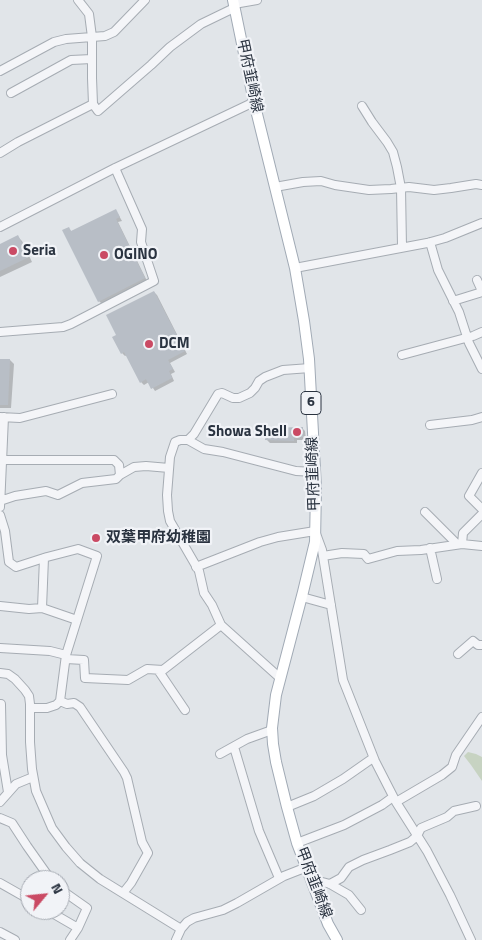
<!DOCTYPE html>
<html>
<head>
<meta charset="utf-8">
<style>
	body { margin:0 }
	#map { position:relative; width:482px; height:940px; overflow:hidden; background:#e1e5e9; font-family:"Titillium Web",sans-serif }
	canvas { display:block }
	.north { position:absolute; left:20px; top:870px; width:50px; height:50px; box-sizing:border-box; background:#f1f3f7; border:1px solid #a1a6ae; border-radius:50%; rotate:62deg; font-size:14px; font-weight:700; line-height:20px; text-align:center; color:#2a3340 }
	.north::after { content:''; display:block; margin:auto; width:18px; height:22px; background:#ca4a64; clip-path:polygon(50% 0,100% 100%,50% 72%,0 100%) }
</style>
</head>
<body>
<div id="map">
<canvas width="482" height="940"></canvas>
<div class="north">N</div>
</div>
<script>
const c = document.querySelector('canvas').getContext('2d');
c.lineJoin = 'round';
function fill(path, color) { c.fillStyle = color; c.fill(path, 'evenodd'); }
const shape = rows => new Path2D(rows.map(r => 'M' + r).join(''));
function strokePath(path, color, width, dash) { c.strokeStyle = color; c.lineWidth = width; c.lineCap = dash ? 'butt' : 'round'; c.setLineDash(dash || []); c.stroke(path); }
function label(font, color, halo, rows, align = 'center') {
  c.font = font + ' "Titillium Web","Noto Sans JP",sans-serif'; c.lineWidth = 4.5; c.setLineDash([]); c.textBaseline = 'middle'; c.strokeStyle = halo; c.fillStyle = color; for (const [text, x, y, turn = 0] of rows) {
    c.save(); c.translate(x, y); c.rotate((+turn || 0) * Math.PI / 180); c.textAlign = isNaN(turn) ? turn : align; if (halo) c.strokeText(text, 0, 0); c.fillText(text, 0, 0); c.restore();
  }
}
fill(shape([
	[468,752,476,754,482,757,482,781,471,765,464,756]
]), '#c7d3c2');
fill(shape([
	[118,214,122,221,118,222,147,281,102,304,99,301,69,229,72,232],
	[18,237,22,241,32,262,0,277,0,245],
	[154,292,157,295,187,354,170,363,175,372,171,374,174,381,155,391,149,382,144,385,141,382,127,355,125,356,122,353,117,335],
	[0,360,10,360,14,364,11,408,0,408],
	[302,428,305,431,306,440,297,440,297,443,270,443,267,440]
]), '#0003');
fill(shape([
	[116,209,120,217,116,219,145,278,98,302,62,230,69,227,71,231],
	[18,235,29,257,0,271,0,244],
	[154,291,185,351,168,360,173,369,169,371,172,378,151,389,146,379,140,383,124,352,121,354,112,337,116,335,106,315],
	[0,359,10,359,8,405,0,405],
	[303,427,303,437,294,437,294,441,265,440,265,428]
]), '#b8bec6');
const minor = shape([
	[234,4,257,0],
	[0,71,54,42,66,39,105,36,114,32,145,0],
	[11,93,71,60,92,59],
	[93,104,98,111,151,65,170,47,201,24,234,8],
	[362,106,372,122,387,142,393,152,397,167,401,188,402,247],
	[0,153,18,142,93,104,92,78,92,37,89,14,78,0],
	[275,187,303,182,321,181,335,185,369,190,391,189,409,187,434,190,451,188,476,184,482,185],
	[0,227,115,168,254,102],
	[430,242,438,270,459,312,469,343,482,369],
	[295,268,427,243,445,238,482,223],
	[477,280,482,291],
	[453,301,482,292],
	[0,332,63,327,71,324,154,281,141,242,142,229,115,168],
	[402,355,473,336,482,332],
	[0,417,20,418,112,394],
	[430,425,472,420,482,417],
	[188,440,204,449,223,452,296,471,315,472],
	[482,473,469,496,482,509],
	[120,475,134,467,146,466,169,468],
	[0,501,15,496,46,491,58,495,82,483,116,479,120,475,119,465,114,460,2,460],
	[0,507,4,417],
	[425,512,457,544],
	[0,515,5,531,9,562,16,567,47,557,78,549,97,556,66,655,60,701,56,705,47,708,30,708],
	[462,544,463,533,482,514],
	[430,548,437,579],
	[323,556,342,553,364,554,368,559,397,551,421,550,462,544,482,546],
	[196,567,260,542,278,537,315,531,322,550,343,680,375,761,396,802,427,851,450,895,471,940],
	[302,597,331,605],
	[0,606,29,609,42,608,44,558],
	[42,608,77,620],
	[0,648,50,651,66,655],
	[458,654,473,641,478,645,482,645],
	[66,659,84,660,85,678,128,680,147,669,163,670,221,625],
	[158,670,185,710],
	[0,673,8,674,15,679,25,690,29,696,30,704,30,742,32,769,36,791,52,828,66,847,80,863,100,879,181,929],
	[280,678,221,625,212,605,204,593,199,571,170,521,168,511,167,495,170,457,175,442,180,440,188,440,194,434,218,394,222,393,233,398,239,398,250,393,255,388,259,381,265,377,283,370,310,368],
	[60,701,67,704,74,703,80,707,124,772,127,778,142,842,148,853,131,883,123,893],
	[0,704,1,704,2,755,8,792],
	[234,747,259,831,279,878],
	[220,754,247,739,272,730],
	[0,802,16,784,33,777],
	[396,802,442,775,452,767,456,755,482,717],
	[287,807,314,796,343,779,373,758],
	[0,818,12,823,27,846,51,880],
	[297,843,344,825,382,805,393,797],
	[311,879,330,884,349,895,361,910],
	[0,883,30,900],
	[330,884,341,878,349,867,363,860,390,850,410,842,417,836,421,828,447,817,454,811,476,806],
	[60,889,87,908,78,928,70,940],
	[47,910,78,928],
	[0,932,15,940],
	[176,940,181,929,187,922,194,918,223,910,237,903,284,876,307,867]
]);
const major = shape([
	[233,0,254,102,295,268,304,321,309,359,316,488,315,542,303,592,276,695,272,728,273,744,276,762,287,807,297,843,328,924,337,940]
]);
strokePath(minor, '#a6acb3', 10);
strokePath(major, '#a1aab5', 12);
strokePath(minor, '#f4f5f8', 8);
strokePath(major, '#fff', 10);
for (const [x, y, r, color] of [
	[13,251,5,"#ca4a64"],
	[104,255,5,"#ca4a64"],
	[149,344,5,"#ca4a64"],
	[297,432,5,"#ca4a64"],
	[96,538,5,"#ca4a64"]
]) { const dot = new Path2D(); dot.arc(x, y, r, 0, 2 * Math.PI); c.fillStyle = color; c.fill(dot); strokePath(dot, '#f1f3f7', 2); }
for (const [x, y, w] of [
	[311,403,20]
]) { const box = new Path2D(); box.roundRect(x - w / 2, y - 11.5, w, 23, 4); c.fillStyle = '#f1f3f7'; c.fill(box); strokePath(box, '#2a3340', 1); }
label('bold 14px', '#2a3340', null, [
	["6",311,403]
]);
label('15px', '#2a3340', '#f1f3f7', [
	["甲府韮崎線",249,76,78],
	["甲府韮崎線",314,474,-92],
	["甲府韮崎線",313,883,69]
]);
label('bold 15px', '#2a3340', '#f1f3f7', [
	["Seria",23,251],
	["OGINO",114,255],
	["DCM",159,344],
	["Showa Shell",287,432,"right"],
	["双葉甲府幼稚園",106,538]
], 'left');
</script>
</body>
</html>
